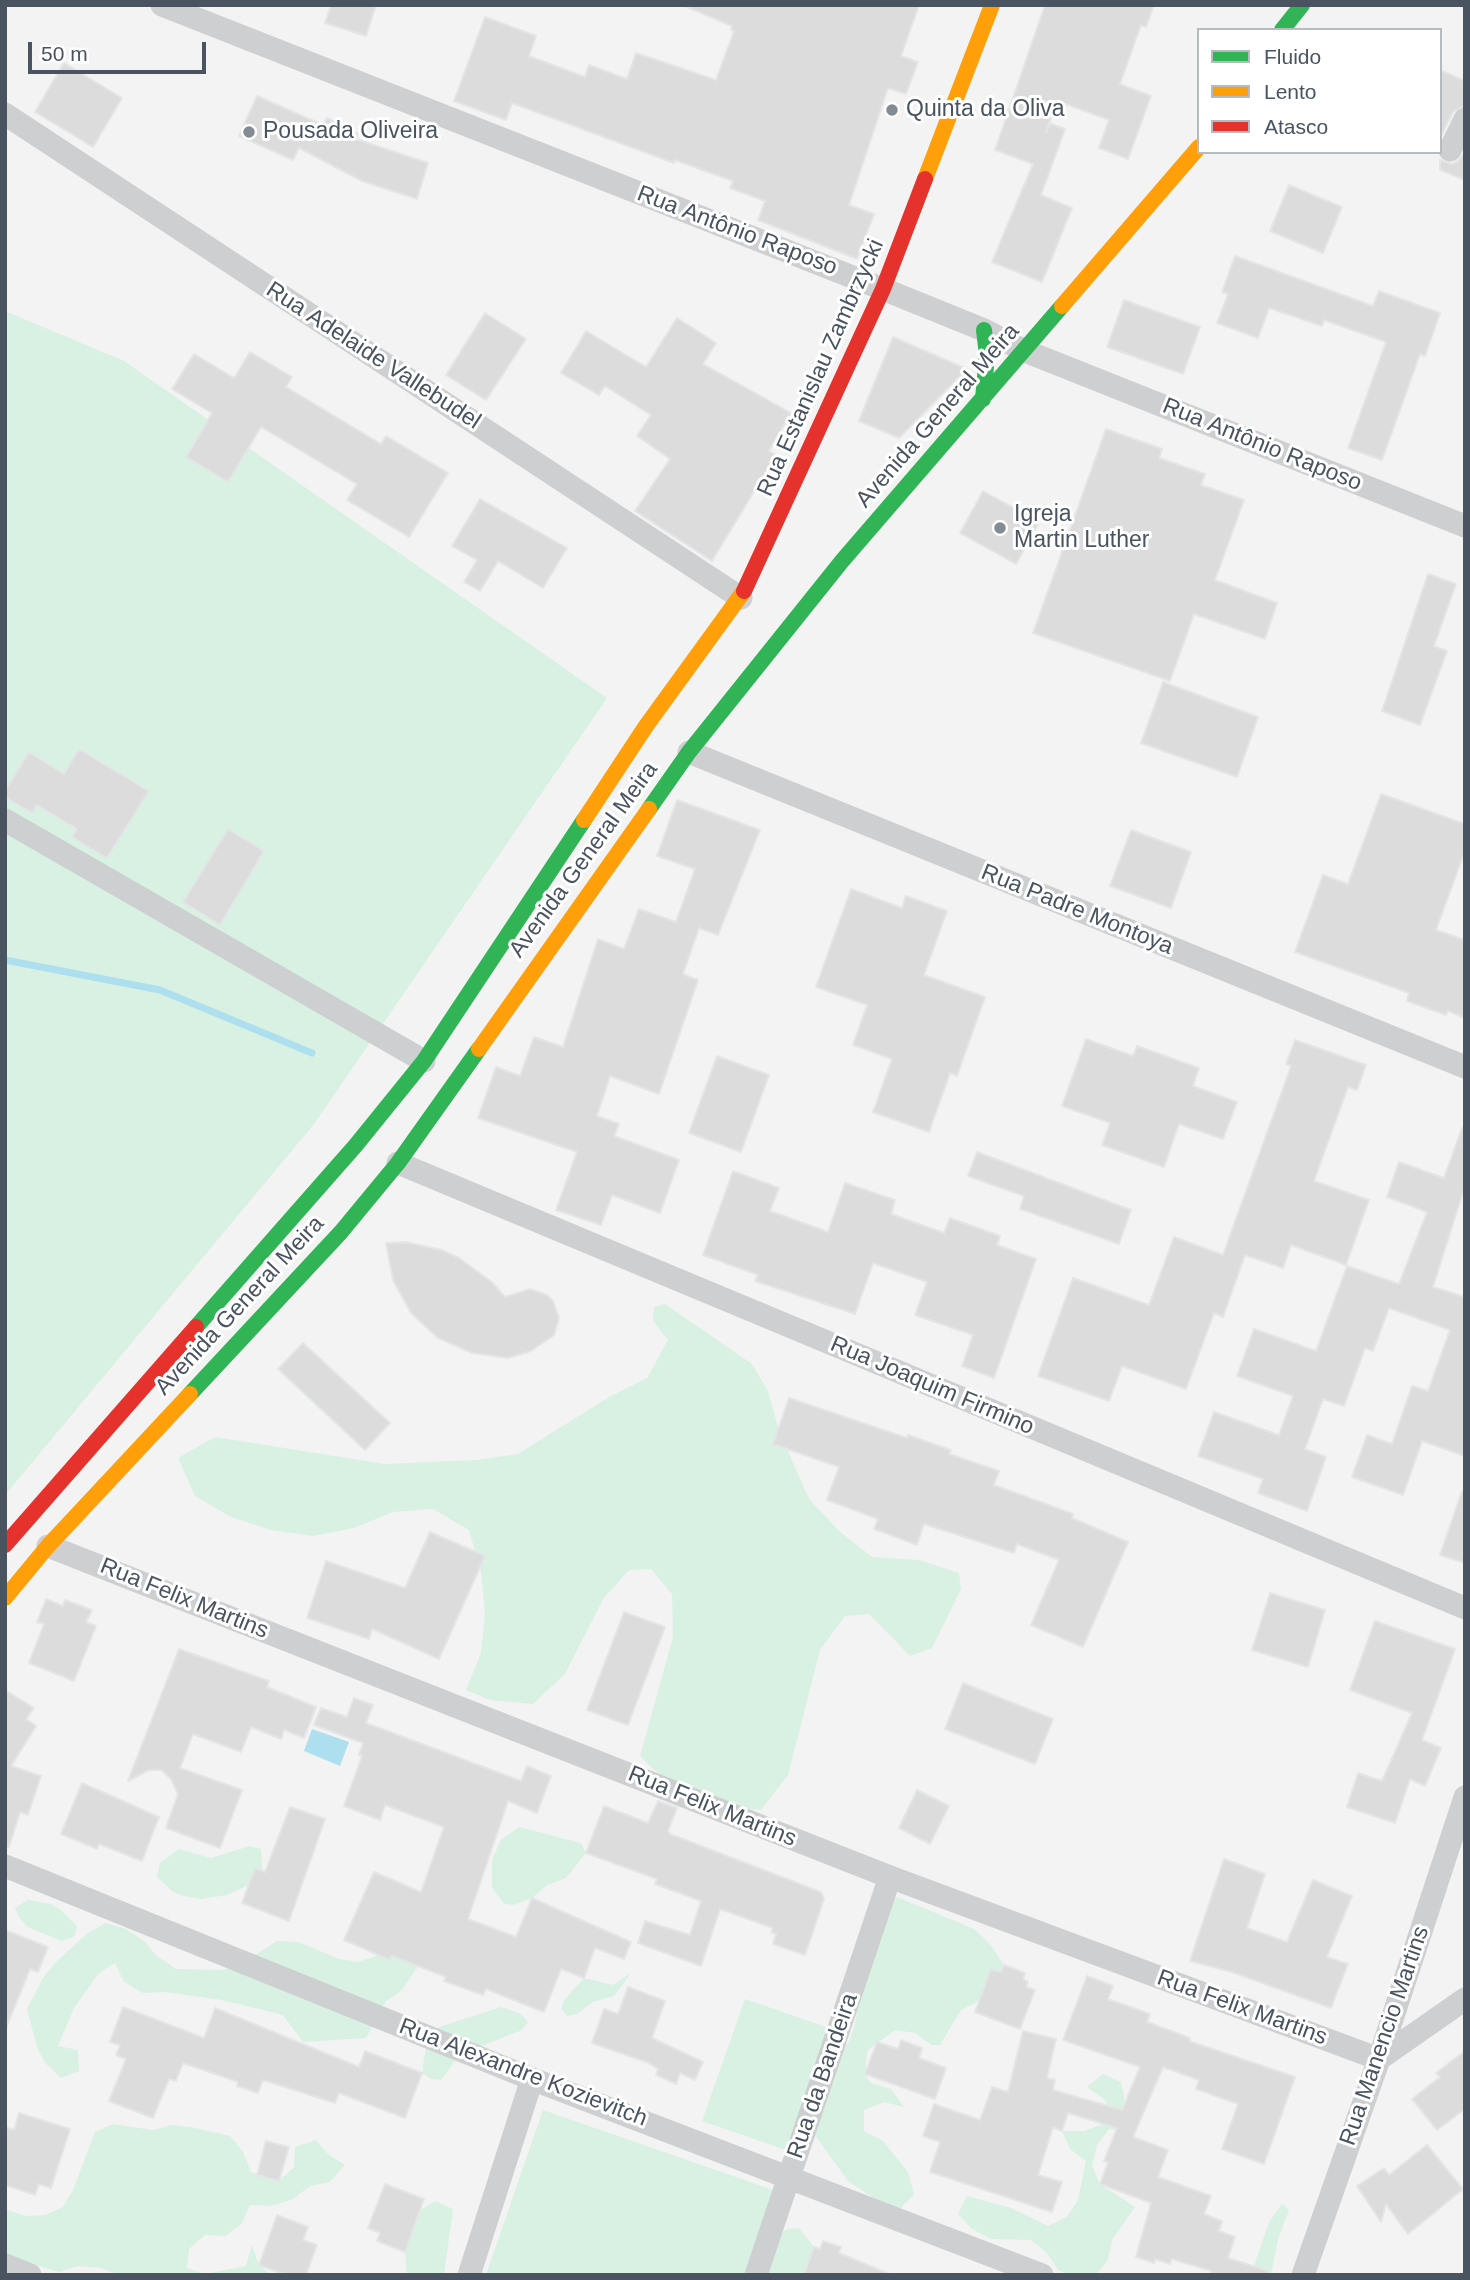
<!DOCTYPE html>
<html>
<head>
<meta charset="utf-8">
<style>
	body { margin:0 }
	#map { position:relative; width:1470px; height:2280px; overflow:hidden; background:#f3f3f3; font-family:Arial,sans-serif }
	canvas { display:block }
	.frame { position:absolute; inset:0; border:7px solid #495460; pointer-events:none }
	.legend { position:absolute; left:1197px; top:28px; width:245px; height:126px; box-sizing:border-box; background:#fff; border:2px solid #b6bbbf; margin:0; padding:9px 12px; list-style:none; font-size:21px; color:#495460 }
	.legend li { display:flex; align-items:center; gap:14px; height:35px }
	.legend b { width:35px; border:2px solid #b6bbbf }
	.scale { position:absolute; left:28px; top:42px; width:178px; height:32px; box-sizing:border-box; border:4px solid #495460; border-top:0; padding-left:9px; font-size:21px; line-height:24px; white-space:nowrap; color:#495460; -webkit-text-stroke:5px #fff; paint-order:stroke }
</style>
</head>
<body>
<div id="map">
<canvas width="1470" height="2280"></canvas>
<div class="frame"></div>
<ul class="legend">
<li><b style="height:9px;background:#30b455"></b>Fluido</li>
<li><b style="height:9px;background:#ff9f0a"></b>Lento</li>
<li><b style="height:9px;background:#e5322d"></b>Atasco</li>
</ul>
<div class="scale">50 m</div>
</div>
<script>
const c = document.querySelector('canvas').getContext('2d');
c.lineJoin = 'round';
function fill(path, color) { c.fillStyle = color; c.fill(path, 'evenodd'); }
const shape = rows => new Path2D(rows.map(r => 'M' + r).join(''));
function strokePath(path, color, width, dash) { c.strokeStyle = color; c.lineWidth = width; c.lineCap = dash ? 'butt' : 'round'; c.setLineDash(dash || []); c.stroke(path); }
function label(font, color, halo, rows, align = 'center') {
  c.font = font + ' Arial,sans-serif'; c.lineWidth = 6; c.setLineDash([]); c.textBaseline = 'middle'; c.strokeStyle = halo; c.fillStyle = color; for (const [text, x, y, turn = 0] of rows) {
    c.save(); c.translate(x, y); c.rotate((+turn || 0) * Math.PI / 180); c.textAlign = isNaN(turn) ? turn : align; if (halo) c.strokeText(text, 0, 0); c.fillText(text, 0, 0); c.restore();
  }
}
fill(shape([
	[5,311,124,361,607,698,314,1124,5,1495],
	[665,1304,752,1364,768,1391,779,1431,809,1499,839,1531,872,1557,919,1560,959,1573,961,1589,932,1648,910,1656,869,1614,845,1616,820,1650,788,1775,761,1810,745,1809,663,1778,640,1756,673,1637,672,1594,651,1569,629,1570,603,1599,565,1674,533,1704,490,1700,466,1690,481,1653,485,1612,481,1572,469,1530,433,1509,393,1512,354,1528,313,1536,271,1530,231,1517,195,1496,178,1458,215,1437,385,1464,476,1460,518,1454,609,1397,647,1378,668,1340,653,1321,654,1307],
	[519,1827,581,1843,586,1853,566,1878,547,1885,532,1898,513,1905,504,1904,492,1888,492,1859,501,1840],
	[250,1846,261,1849,262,1870,253,1883,227,1895,201,1899,184,1896,173,1892,157,1877,160,1863,179,1849,211,1858],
	[897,1897,974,1929,990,1944,1004,1965,997,1992,961,2010,940,2045,932,2045,915,2033,895,2030,867,2051,865,2074,871,2083,891,2089,904,2107,884,2102,864,2110,864,2131,883,2141,908,2172,914,2194,901,2208,881,2203,848,2181,814,2134,835,2058,849,2042,855,2024,861,1986,881,1913],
	[28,1900,51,1904,62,1911,77,1926,75,1936,61,1941,28,1927,20,1919,15,1908],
	[106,1923,126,1929,144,1941,157,1956,176,1969,222,1970,241,1964,277,1941,299,1942,339,1959,358,1962,379,1955,399,1958,418,1966,402,1990,385,2002,366,2038,303,2042,283,2015,222,2000,164,1992,143,1993,124,1982,115,1963,98,1974,74,2008,58,2046,78,2050,79,2071,61,2078,45,2063,37,2047,27,2009,44,1976,58,1960,88,1933],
	[631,1973,614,1996,593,2002,577,2014,567,2016,561,2009,564,2000,584,1978,613,1985],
	[745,1999,829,2028,786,2150,702,2121],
	[501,2007,521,2014,528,2022,522,2030,471,2050,454,2062,441,2080,431,2079,422,2073,426,2046,439,2027],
	[1103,2074,1121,2082,1125,2102,1134,2120,1116,2130,1109,2129,1097,2145,1092,2166,1100,2184,1135,2207,1112,2240,1108,2260,1096,2275,1072,2275,1058,2270,1047,2253,1031,2240,991,2239,972,2229,958,2214,967,2196,1011,2208,1048,2226,1067,2217,1078,2200,1086,2161,1070,2149,1062,2131,1084,2131,1103,2124,1108,2106,1104,2099,1087,2087],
	[543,2110,779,2192,751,2275,486,2275],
	[113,2124,153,2130,172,2125,191,2127,230,2136,243,2152,251,2172,279,2181,294,2167,295,2147,316,2140,329,2155,345,2165,330,2182,310,2186,293,2199,271,2206,250,2205,242,2223,226,2236,205,2235,189,2249,187,2268,205,2274,246,2266,252,2245,259,2265,271,2275,120,2275,101,2268,79,2266,59,2272,5,2256,5,2209,25,2216,45,2215,63,2207,73,2190,95,2132],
	[435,2201,453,2209,444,2275,407,2275,405,2252,418,2212],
	[1282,2204,1289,2210,1278,2239,1271,2275,1251,2275,1269,2222],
	[799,2228,814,2247,804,2275,758,2275,770,2238,788,2229]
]), '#d8f1e3');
fill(shape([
	[312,1729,349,1742,340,1766,304,1751]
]), '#addfef');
strokePath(shape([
	[5,960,160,990,312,1053]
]), '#addfef', 7);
const building = shape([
	[331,5,376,5,366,36,325,23,331,5],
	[682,5,919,5,901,56,918,62,906,94,888,88,849,205,874,214,857,259,758,220,765,201,730,188,733,181,675,160,674,163,512,103,506,120,454,101,485,17,536,36,529,56,585,77,589,65,627,79,636,53,716,80,734,31,731,30,732,26,682,5],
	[1045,5,1154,5,1146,27,1141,25,1120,84,1151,96,1128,159,1099,148,1109,120,1057,101,1046,133,1049,123,1065,129,1041,195,1072,208,1042,282,992,262,1033,164,995,150,1045,5],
	[64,63,122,98,93,147,35,112,64,63],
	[1440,70,1465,81,1465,105,1453,112,1440,138,1440,70],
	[257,96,323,125,327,118,358,134,356,139,428,163,417,199,362,181,299,148,293,160,239,136,257,96],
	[1465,152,1465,180,1440,170,1440,160,1452,164,1458,161,1465,152],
	[1289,185,1342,207,1323,253,1270,231,1289,185],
	[1235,256,1373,306,1379,291,1440,313,1425,356,1420,354,1382,460,1348,448,1386,342,1324,320,1322,326,1269,308,1258,338,1217,323,1228,294,1222,292,1235,256],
	[1124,300,1200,327,1183,374,1107,347,1124,300],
	[485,313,526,339,486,400,446,375,485,313],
	[677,318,716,343,703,364,791,413,769,451,776,455,712,561,635,511,670,459,637,436,651,415,605,386,599,395,561,373,586,331,646,367,677,318],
	[893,337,967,369,899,438,859,421,893,337],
	[250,352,292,377,286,387,381,444,386,436,448,473,409,537,347,500,357,484,261,427,228,482,186,457,212,413,172,389,194,354,234,378,250,352],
	[1106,429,1162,449,1159,458,1205,474,1201,485,1244,500,1215,580,1277,603,1265,639,1194,614,1170,681,1033,633,1106,429],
	[983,491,1039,522,1016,564,960,533,983,491],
	[480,499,567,548,543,588,498,561,480,591,464,582,477,560,452,546,480,499],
	[1428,574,1456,584,1434,646,1447,651,1420,725,1382,711,1428,574],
	[1163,682,1258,717,1237,777,1141,743,1163,682],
	[79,749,149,791,107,858,72,837,77,829,37,805,32,813,5,797,5,791,29,752,64,774,79,749],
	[1381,794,1465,824,1465,851,1436,930,1465,940,1465,1018,1448,1011,1446,1015,1407,1001,1409,993,1295,952,1323,875,1348,884,1381,794],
	[677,800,760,830,718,935,699,928,683,974,698,980,659,1094,610,1076,597,1116,619,1124,614,1136,679,1160,660,1213,612,1195,601,1225,556,1210,577,1152,478,1118,496,1067,520,1076,534,1037,563,1047,598,939,624,949,639,909,676,922,695,869,657,856,677,800],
	[228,829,264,851,220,925,183,902,228,829],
	[1131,830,1191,852,1171,908,1110,886,1131,830],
	[851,889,902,908,906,896,947,911,924,975,985,997,957,1076,950,1073,929,1132,873,1112,892,1059,853,1045,867,1005,816,987,851,889],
	[1086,1039,1133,1056,1137,1046,1199,1068,1193,1086,1237,1102,1223,1139,1179,1124,1164,1167,1102,1145,1110,1123,1062,1106,1086,1039],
	[1295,1040,1366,1065,1357,1090,1348,1087,1314,1181,1369,1200,1346,1265,1291,1245,1283,1268,1245,1255,1223,1317,1214,1313,1186,1389,1122,1366,1109,1401,1038,1376,1073,1278,1149,1305,1174,1237,1223,1255,1291,1066,1286,1064,1295,1040],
	[717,1056,769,1075,741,1152,689,1133,717,1056],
	[1462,1128,1465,1128,1465,1186,1433,1287,1465,1297,1465,1456,1422,1441,1403,1495,1352,1477,1367,1435,1392,1444,1412,1386,1428,1391,1450,1330,1389,1308,1373,1351,1365,1348,1344,1406,1323,1399,1305,1449,1326,1457,1307,1511,1258,1493,1263,1479,1198,1456,1214,1412,1279,1435,1293,1396,1237,1376,1254,1329,1316,1351,1347,1266,1399,1284,1427,1212,1387,1197,1399,1162,1444,1178,1462,1128],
	[977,1152,1131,1210,1119,1244,1020,1209,1024,1196,968,1176,977,1152],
	[733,1171,779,1188,770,1211,828,1232,845,1183,895,1200,891,1214,944,1233,950,1218,1000,1236,997,1245,1036,1259,994,1378,962,1366,973,1335,915,1315,927,1282,873,1263,855,1314,755,1281,758,1275,703,1255,733,1171],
	[405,1242,442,1250,459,1258,493,1283,505,1297,530,1289,547,1295,553,1301,559,1318,554,1335,531,1351,508,1358,472,1353,438,1338,411,1313,393,1280,386,1243,405,1242],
	[303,1343,390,1423,365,1450,278,1369,303,1343],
	[789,1398,907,1438,908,1435,951,1450,949,1454,999,1471,994,1485,1073,1514,1072,1518,1128,1542,1083,1647,1031,1625,1059,1560,1017,1544,1014,1553,924,1524,917,1545,874,1529,878,1519,827,1500,839,1467,773,1444,789,1398],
	[1462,1491,1465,1492,1465,1563,1440,1555,1462,1491],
	[430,1532,485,1556,439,1659,372,1629,369,1639,307,1618,326,1561,405,1588,430,1532],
	[1270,1593,1325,1610,1308,1667,1252,1650,1270,1593],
	[46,1599,63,1606,65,1600,92,1610,86,1622,96,1626,74,1681,29,1663,44,1624,37,1622,46,1599],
	[624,1612,665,1627,628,1725,587,1710,624,1612],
	[1375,1621,1455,1649,1422,1740,1441,1748,1425,1786,1410,1779,1395,1823,1347,1807,1358,1773,1382,1781,1412,1713,1350,1690,1375,1621],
	[179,1649,269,1681,267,1687,316,1707,304,1738,284,1730,281,1739,251,1727,241,1752,193,1734,180,1768,242,1790,220,1848,166,1828,178,1794,171,1779,161,1770,149,1770,128,1781,179,1649],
	[963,1683,1053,1719,1035,1764,945,1729,963,1683],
	[5,1690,34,1708,26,1719,36,1726,11,1766,41,1776,28,1815,20,1812,9,1847,5,1847,5,1690],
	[354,1698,373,1705,366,1723,521,1781,527,1766,551,1776,537,1813,508,1801,468,1919,516,1937,532,1898,631,1942,624,1959,595,1948,584,1978,561,1969,544,2012,486,1989,483,1995,444,1981,446,1977,392,1956,390,1960,344,1940,374,1872,421,1892,444,1827,385,1805,380,1820,344,1806,362,1756,359,1755,363,1743,314,1725,321,1708,347,1717,354,1698],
	[82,1783,159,1817,142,1861,99,1844,97,1849,61,1834,82,1783],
	[917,1790,949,1806,930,1844,899,1828,917,1790],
	[658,1801,677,1808,668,1831,670,1834,821,1892,824,1899,805,1955,773,1944,776,1934,771,1932,773,1928,720,1909,701,1966,638,1943,645,1921,690,1935,701,1901,655,1884,657,1879,586,1853,604,1806,648,1823,658,1801],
	[290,1807,325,1819,289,1921,242,1903,255,1868,265,1872,290,1807],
	[1224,1859,1265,1874,1247,1928,1287,1942,1313,1880,1352,1896,1327,1957,1348,1964,1331,2008,1232,1972,1190,1961,1224,1859],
	[5,1930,48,1947,38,1972,30,1969,6,2028,5,1930],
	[1004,1965,1025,1973,1023,1979,1028,1982,1026,1987,1035,1990,1020,2029,975,2012,991,1969,1001,1972,1004,1965],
	[1087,1976,1113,1986,1108,1999,1150,2014,1147,2022,1190,2038,1189,2041,1295,2077,1264,2164,1222,2149,1238,2104,1196,2089,1199,2080,1163,2067,1133,2137,1168,2150,1158,2177,1211,2196,1204,2214,1222,2221,1219,2231,1235,2237,1228,2258,1268,2271,1268,2275,1210,2275,1211,2271,1172,2259,1170,2264,1155,2259,1154,2263,1136,2257,1151,2203,1100,2184,1108,2162,1104,2161,1117,2128,1068,2113,1062,2131,1053,2127,1038,2175,1062,2182,1052,2212,930,2172,940,2142,923,2136,934,2104,980,2120,992,2087,1008,2092,1023,2031,1056,2039,1047,2078,1055,2080,1053,2090,1122,2110,1140,2067,1063,2040,1087,1976],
	[628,1987,665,2001,652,2038,703,2062,695,2080,680,2073,676,2084,656,2075,658,2069,649,2063,592,2043,604,2009,618,2014,628,1987],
	[123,2007,204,2038,215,2008,359,2067,365,2051,422,2073,405,2118,339,2093,335,2103,263,2080,258,2093,237,2086,238,2082,183,2063,176,2081,169,2079,153,2118,109,2101,126,2059,116,2055,120,2045,110,2042,123,2007],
	[901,2040,922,2048,919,2058,946,2068,935,2099,865,2074,877,2042,898,2049,901,2040],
	[1465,2051,1465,2109,1437,2130,1412,2099,1440,2077,1436,2073,1465,2051],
	[19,2113,70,2129,51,2188,39,2184,35,2195,5,2185,5,2127,14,2130,19,2113],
	[266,2141,289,2147,279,2181,257,2175,266,2141],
	[1427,2145,1463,2189,1408,2234,1386,2204,1381,2222,1357,2186,1384,2168,1389,2175,1427,2145],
	[385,2184,424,2199,405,2252,377,2241,380,2233,368,2228,385,2184],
	[277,2215,308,2227,303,2240,317,2245,306,2275,286,2275,259,2265,277,2215],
	[823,2241,841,2247,839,2253,892,2275,804,2275,814,2247,820,2249,823,2241]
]);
fill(building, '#dcdcdd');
strokePath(building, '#e4e5e6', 2);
strokePath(shape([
	[162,5,883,289,984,330,1025,351,1465,526],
	[5,114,741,598],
	[1450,150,1465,119],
	[689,752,1465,1067],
	[5,820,424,1061],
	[398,1163,1465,1608],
	[48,1546,890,1877,1379,2059,1465,1999],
	[5,1866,532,2079,1042,2275],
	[5,2265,30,2275],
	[469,2275,532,2079],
	[756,2275,890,1877],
	[1303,2275,1379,2059,1465,1797]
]), '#cdcfd1', 23);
strokePath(shape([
	[1282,30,1302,5],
	[983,399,987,355,984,330],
	[649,809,689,752,842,561,1062,306],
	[196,1327,356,1145,424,1061,584,820],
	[190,1394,341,1232,398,1163,479,1049]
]), '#30b455', 16);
strokePath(shape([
	[925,179,992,5],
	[1062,306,1199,147],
	[584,820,646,726,744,591],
	[479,1049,649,809],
	[5,1598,48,1546,190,1394]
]), '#ff9f0a', 16);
strokePath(shape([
	[744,591,883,289,925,179],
	[5,1545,196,1327]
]), '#e5322d', 16);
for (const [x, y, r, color] of [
	[892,110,7,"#848c93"],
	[249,132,7,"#848c93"],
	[1000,528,7,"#848c93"]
]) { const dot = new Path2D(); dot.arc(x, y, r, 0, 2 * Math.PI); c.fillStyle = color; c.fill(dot); strokePath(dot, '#fff', 2.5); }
label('23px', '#495460', '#fff', [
	["Quinta da Oliva",906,110],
	["Pousada Oliveira",263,132],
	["Igreja",1014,515],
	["Martin Luther",1014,541]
], 'left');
label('23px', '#495460', '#fff', [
	["Rua Antônio Raposo",737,231,21],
	["Rua Adelaide Vallebudel",373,356,33],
	["Rua Estanislau Zambrzycki",821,368,-66],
	["Avenida General Meira",938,416,-49],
	["Rua Antônio Raposo",1262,445,22],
	["Avenida General Meira",584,860,-54],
	["Rua Padre Montoya",1077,910,22],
	["Avenida General Meira",240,1306,-47],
	["Rua Joaquim Firmino",932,1386,23],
	["Rua Felix Martins",184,1599,22],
	["Rua Felix Martins",712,1807,22],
	["Rua Felix Martins",1242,2008,20],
	["Rua Manencio Martins",1385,2036,-71],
	["Rua Alexandre Kozievitch",523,2073,21],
	["Rua da Bandeira",823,2076,-71]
]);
</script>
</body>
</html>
